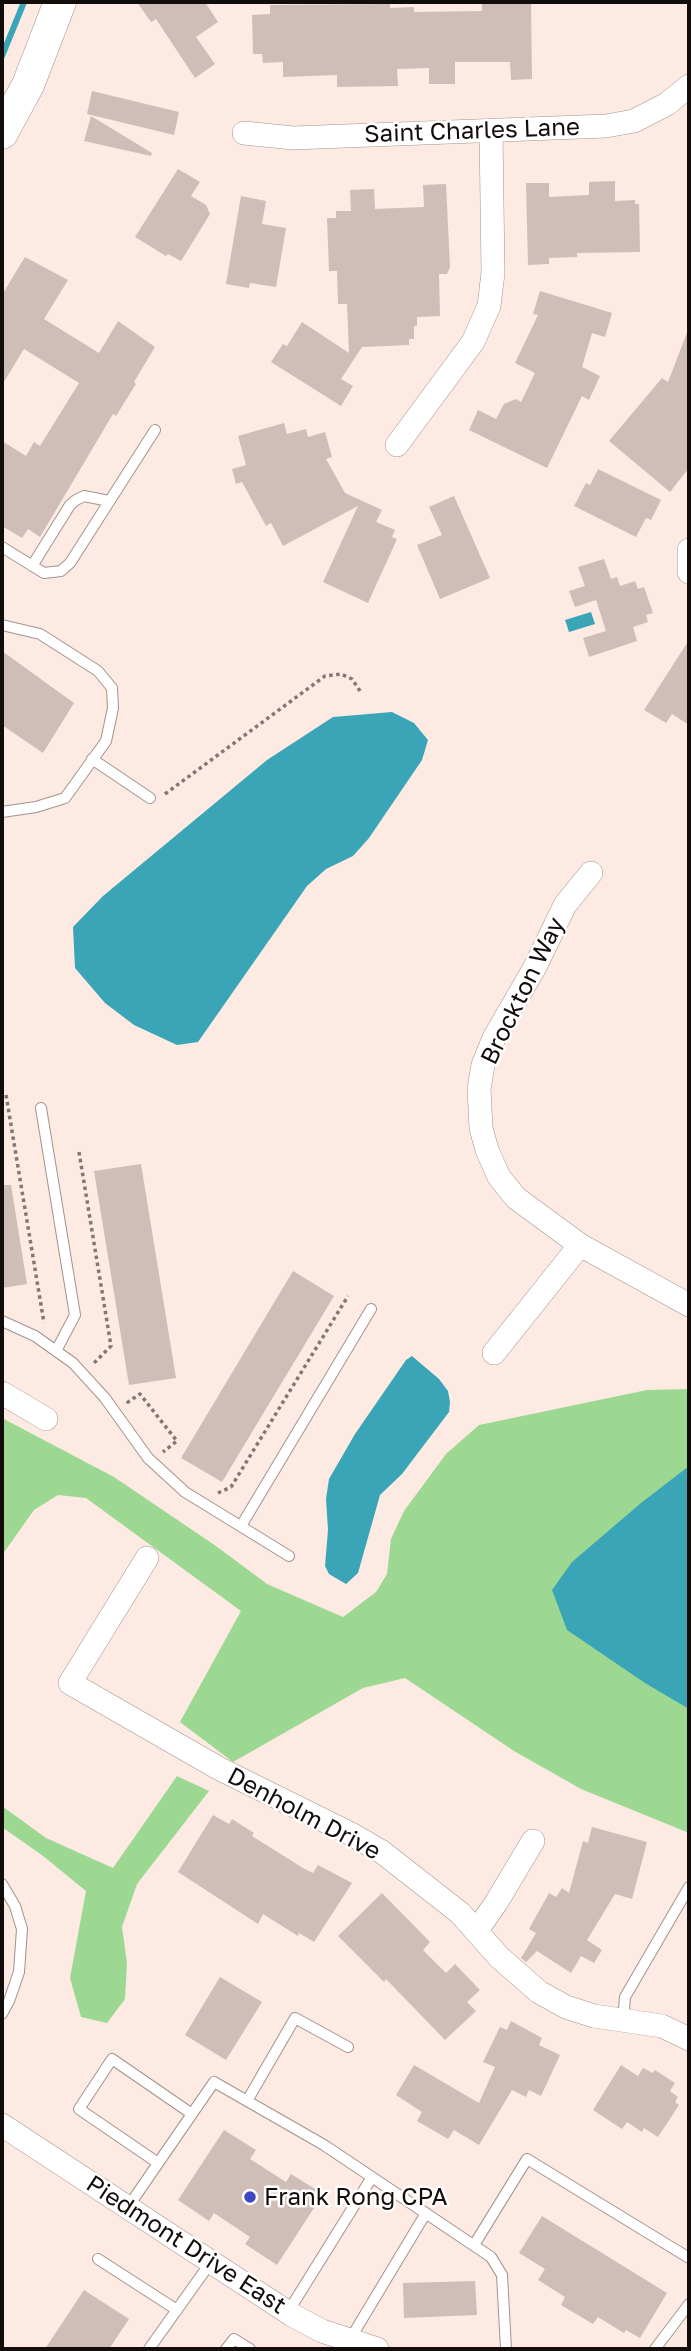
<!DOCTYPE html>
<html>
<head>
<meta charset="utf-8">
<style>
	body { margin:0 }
	#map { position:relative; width:691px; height:2351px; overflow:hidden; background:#fceae3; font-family:"Golos Text",sans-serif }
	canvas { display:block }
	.frame { position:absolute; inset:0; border:4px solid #120c0a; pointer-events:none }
</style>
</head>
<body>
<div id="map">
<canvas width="691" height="2351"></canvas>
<div class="frame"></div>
</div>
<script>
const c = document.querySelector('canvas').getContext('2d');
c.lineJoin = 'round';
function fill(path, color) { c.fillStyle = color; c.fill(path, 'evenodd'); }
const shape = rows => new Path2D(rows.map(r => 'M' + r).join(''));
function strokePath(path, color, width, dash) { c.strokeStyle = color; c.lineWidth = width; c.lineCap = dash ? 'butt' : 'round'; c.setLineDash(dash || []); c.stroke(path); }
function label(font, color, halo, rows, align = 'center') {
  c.font = font + ' "Golos Text",sans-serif'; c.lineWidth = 5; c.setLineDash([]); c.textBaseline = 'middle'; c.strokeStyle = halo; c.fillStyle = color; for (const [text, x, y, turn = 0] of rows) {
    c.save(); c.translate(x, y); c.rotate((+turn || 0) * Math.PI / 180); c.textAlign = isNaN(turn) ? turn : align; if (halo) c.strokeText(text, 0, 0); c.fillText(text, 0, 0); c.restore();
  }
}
fill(shape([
	[689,1389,689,1833,581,1789,514,1751,405,1678,363,1688,233,1762,180,1722,241,1611,86,1498,58,1495,34,1510,2,1555,2,1418,114,1477,216,1546,267,1584,343,1617,376,1592,387,1574,391,1539,404,1511,446,1454,479,1425,647,1390],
	[177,1776,209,1791,137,1884,122,1927,127,1963,125,1999,107,2023,81,2017,70,1978,86,1891,43,1856,2,1827,2,1806,46,1838,113,1868]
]), '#9dd892');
fill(shape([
	[591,612,595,624,569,632,565,620],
	[392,712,414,723,428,740,422,760,369,838,353,856,326,869,307,886,198,1042,177,1045,134,1025,105,1003,75,968,73,927,103,896,267,760,333,717],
	[412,1356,439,1379,448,1391,450,1402,449,1412,402,1474,380,1495,358,1573,346,1584,329,1574,325,1566,328,1530,326,1499,329,1479,355,1434,406,1360],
	[689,1466,689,1709,645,1683,567,1630,552,1590,572,1562,641,1503]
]), '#3aa5b6');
strokePath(shape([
	[2,56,24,2]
]), '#3aa5b6', 6);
fill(shape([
	[137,2,205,2,218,22,196,37,215,64,195,78,156,19,151,22],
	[531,3,532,79,511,80,510,62,455,62,455,84,429,84,429,68,397,69,398,86,337,87,337,75,283,77,283,62,263,63,262,54,253,54,252,15,270,14,270,5,390,4,390,8,414,7,414,12,482,11,482,4],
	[92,91,179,112,174,135,87,114],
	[91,116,152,153,151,156,84,141],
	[178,169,200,182,191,196,206,205,210,214,181,261,168,254,166,256,135,237],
	[615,181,615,201,635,200,635,204,639,204,640,252,577,253,577,257,549,258,549,264,528,265,526,183,549,183,549,197,589,195,589,182],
	[446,184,450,267,447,274,439,274,440,316,417,317,417,326,414,326,414,339,409,339,409,345,362,347,341,379,353,386,341,406,271,362,283,344,287,346,302,322,349,353,347,304,338,304,337,271,329,271,327,218,336,218,336,211,351,211,350,190,374,189,375,209,424,207,423,185],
	[241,196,266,201,262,224,286,228,276,287,250,283,249,288,226,284],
	[25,257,68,280,44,319,99,353,118,321,155,347,134,382,136,384,116,416,113,414,40,537,28,529,22,538,2,526,2,441,26,456,34,442,40,446,79,383,24,349,2,385,2,295],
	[540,291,612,313,605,337,592,333,582,367,600,376,589,400,582,396,547,468,469,430,478,410,496,419,504,404,516,399,521,402,535,373,515,363,538,315,533,314],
	[688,330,689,468,670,492,609,441,662,378,668,382],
	[284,423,287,434,306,429,308,437,325,432,332,457,326,459,345,493,382,510,376,522,395,530,392,537,397,539,368,603,323,582,358,506,283,546,271,523,266,526,242,482,236,484,232,469,246,465,238,436],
	[598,469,661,500,651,520,646,518,636,537,574,506,586,483,590,485],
	[454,496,490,578,440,599,417,545,442,535,429,507],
	[604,559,611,579,617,577,620,586,635,581,638,589,644,587,653,613,646,615,648,622,633,627,637,641,589,657,583,638,606,631,596,600,575,607,569,591,585,586,578,567],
	[689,640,689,725,672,714,666,723,644,710],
	[2,651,74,703,43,753,2,725],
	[141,1164,176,1378,129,1385,94,1171],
	[2,1185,11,1185,27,1284,2,1288],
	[293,1271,334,1296,222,1482,181,1458],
	[213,1815,229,1824,232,1819,254,1833,252,1836,303,1868,313,1873,318,1865,352,1883,314,1942,299,1933,298,1936,263,1914,258,1924,178,1872],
	[592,1827,647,1842,632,1899,615,1894,587,1940,602,1950,594,1963,581,1956,571,1973,537,1951,526,1962,521,1958,536,1933,529,1929,549,1893,556,1897,562,1888,569,1893,583,1841,588,1843],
	[382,1893,430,1942,423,1950,446,1973,455,1964,480,1990,467,2002,476,2011,445,2040,386,1979,384,1982,338,1936],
	[220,1977,262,2002,226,2060,185,2035],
	[511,2021,542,2038,539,2045,560,2055,541,2096,529,2090,526,2097,512,2090,479,2145,454,2130,448,2139,417,2121,422,2112,396,2095,414,2065,479,2103,495,2067,483,2062,500,2027,507,2030],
	[621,2065,638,2076,643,2068,653,2073,655,2070,675,2083,670,2091,678,2097,675,2102,679,2105,658,2137,644,2128,642,2132,627,2122,622,2129,593,2110],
	[224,2130,256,2150,250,2159,286,2182,291,2174,323,2194,277,2265,245,2244,250,2237,214,2213,209,2221,178,2200],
	[542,2216,667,2293,640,2338,626,2330,624,2333,598,2317,593,2324,561,2305,565,2297,538,2280,545,2269,519,2253],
	[475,2281,477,2315,404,2318,403,2283],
	[84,2290,129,2319,109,2349,45,2349]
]), '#cfbeb7');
const lane = shape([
	[2,547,44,573,61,571,70,563,155,430],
	[32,566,70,505,76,500,84,496,109,501],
	[2,625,40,634,98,671,112,688,113,708,106,741,65,798,36,807,2,812],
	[92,759,150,798],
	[41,1108,75,1315,56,1351],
	[2,1321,35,1336,73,1363,105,1398,148,1458,185,1492,289,1556],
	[241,1526,371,1309],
	[2,1884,15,1906,22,1929,19,1972,9,2001,2,2014],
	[626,2020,624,2009,625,1997,689,1887],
	[247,2101,295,2018,348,2047],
	[158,2163,79,2109,112,2059,192,2114],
	[128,2207,214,2082,324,2145,491,2257,502,2275,506,2349],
	[474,2245,527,2159,689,2258],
	[98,2259,177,2310],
	[288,2312,372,2177],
	[349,2341,426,2213],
	[149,2349,211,2262],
	[226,2349,234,2339,250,2349],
	[655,2349,689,2304]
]);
const street = shape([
	[244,133,293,138,606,126,634,121,667,104,689,86],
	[397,445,473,342,489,306,493,273,491,131],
	[689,550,689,572],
	[591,873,565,905,535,967,494,1038,483,1065,479,1089,481,1128,487,1150,499,1177,516,1198,580,1245,689,1305],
	[494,1353,580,1245],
	[2,1393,46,1419],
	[147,1558,70,1683,220,1769,351,1834,382,1852,460,1913,499,1957,539,1992,566,2007,594,2016,662,2026,689,2039],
	[477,1930,496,1903,533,1841],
	[2,2125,292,2315,322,2331,377,2349]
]);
const secondary = shape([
	[2,133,28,85,60,2]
]);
strokePath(lane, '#a3938d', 12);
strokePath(street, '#a3938d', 24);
strokePath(secondary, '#a3938d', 33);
strokePath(shape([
	[165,794,325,676,341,674,352,679,362,694],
	[6,1095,44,1323],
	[79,1152,111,1346,93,1364],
	[127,1401,128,1402,140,1394,177,1441,163,1452],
	[218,1493,231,1487,348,1296]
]), '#837773', 3.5, [3.5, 3.5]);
strokePath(lane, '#fff', 10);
strokePath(street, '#fff', 23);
strokePath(secondary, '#fff', 32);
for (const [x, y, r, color] of [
	[250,2197,7,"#4147bc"]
]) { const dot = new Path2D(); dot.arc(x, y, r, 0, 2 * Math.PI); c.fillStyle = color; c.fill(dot); strokePath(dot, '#fff', 2.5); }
label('24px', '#120c0a', '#fff', [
	["Saint Charles Lane",472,131,-2],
	["Brockton Way",523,991,-64],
	["Denholm Drive",304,1814,28],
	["Piedmont Drive East",186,2245,33]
]);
label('24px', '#120c0a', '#fff', [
	["Frank Rong CPA",264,2197]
], 'left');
</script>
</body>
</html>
